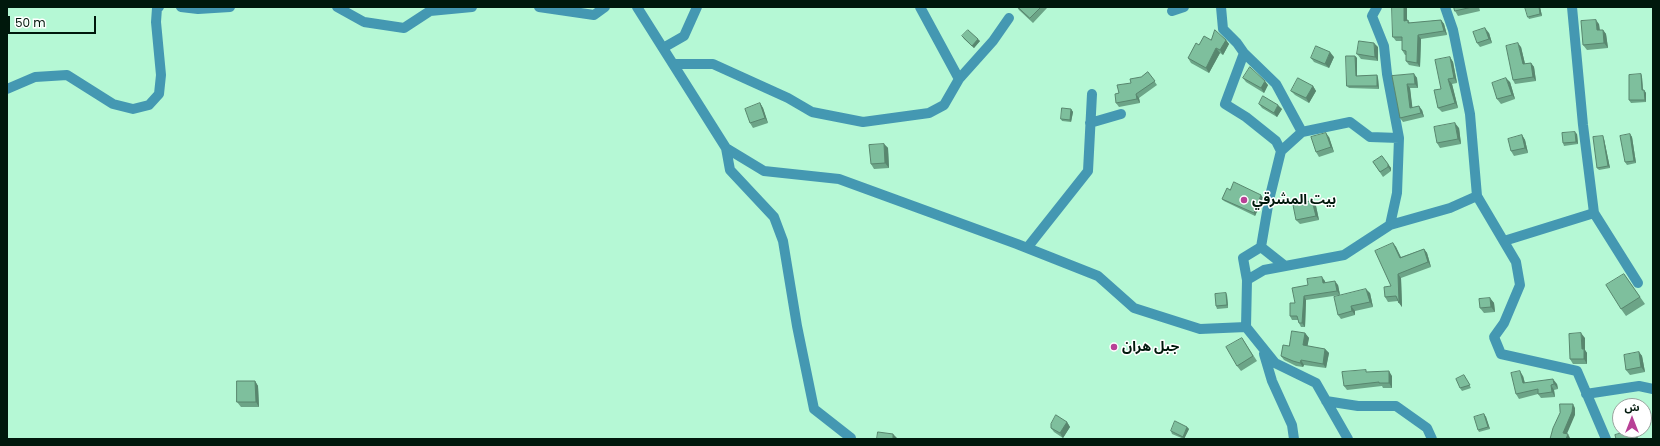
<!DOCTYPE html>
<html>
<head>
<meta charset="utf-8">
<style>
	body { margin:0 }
	#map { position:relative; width:1660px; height:446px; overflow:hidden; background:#b5f8d5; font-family:Poppins,"Noto Sans Arabic",sans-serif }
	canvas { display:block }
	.frame { position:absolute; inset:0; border:8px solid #00180c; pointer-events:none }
	.north { position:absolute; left:1612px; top:398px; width:40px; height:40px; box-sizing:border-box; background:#fff; border:1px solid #99a39e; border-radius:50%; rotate:0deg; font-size:11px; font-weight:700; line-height:16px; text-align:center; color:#00180c }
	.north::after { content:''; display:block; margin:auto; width:14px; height:18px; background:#b84196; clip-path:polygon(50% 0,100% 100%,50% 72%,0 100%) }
	.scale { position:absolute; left:8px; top:16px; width:88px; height:18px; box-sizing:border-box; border:2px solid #00180c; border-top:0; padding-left:5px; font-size:12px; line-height:14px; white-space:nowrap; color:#00180c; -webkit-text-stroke:3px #fff; paint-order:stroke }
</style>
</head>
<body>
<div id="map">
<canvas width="1660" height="446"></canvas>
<div class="frame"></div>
<div class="north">ش</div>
<div class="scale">50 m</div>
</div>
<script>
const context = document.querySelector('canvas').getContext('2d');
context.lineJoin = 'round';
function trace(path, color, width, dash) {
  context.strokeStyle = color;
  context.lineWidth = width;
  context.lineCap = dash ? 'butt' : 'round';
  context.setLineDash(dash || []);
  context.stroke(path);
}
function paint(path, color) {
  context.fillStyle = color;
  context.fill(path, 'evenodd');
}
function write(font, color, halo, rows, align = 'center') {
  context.font = font + ' Poppins,"Noto Sans Arabic",sans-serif';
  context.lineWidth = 3;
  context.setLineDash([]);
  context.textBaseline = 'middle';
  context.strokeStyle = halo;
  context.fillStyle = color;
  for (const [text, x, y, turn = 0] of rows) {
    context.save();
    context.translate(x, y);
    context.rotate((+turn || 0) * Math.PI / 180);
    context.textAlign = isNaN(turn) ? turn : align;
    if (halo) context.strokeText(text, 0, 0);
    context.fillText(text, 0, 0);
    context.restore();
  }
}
trace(new Path2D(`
	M181 7 198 9 230 7
	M337 7 364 22 404 28 430 11 472 7
	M539 7 594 15 605 7
	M637 7 726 148 764 171 839 179 1017 244 1098 276 1134 308 1200 329 1246 327 1247 280 1264 270 1344 255 1390 225 1450 208 1477 196
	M920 7 959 79
	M1221 7 1223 29 1237 43 1244 53 1276 84 1302 132
	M1377 7 1372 16 1384 46 1387 74 1399 138 1397 193 1390 225
	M1445 7 1453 30 1470 114 1477 196 1516 262 1520 285 1504 323 1494 337 1501 354 1577 371 1606 439
	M1572 7 1583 125 1594 213 1638 283
	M1172 11 1184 7
	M663 48 684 36 697 7
	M1244 53 1225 104 1246 117 1276 141 1281 151 1269 200 1261 247 1243 258 1247 280
	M673 64H713L788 98 812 112 863 122 929 113 944 105 959 79 993 41 1009 18
	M7 89 35 77 67 75 113 104 133 109 149 105 159 94 161 75 156 22 157 8 159 7
	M1090 123 1121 114
	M726 148 730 170 774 217 783 241 797 326 814 409 851 438
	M1281 151 1302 132 1350 122 1370 137 1399 138
	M1504 241 1594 213
	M1261 247 1285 266
	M1027 248 1088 171 1092 94
	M1246 327 1275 363 1316 383 1348 439
	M1264 354 1272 381 1292 425 1294 439
	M1586 394 1639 386 1653 389
	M1326 401 1358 406H1396L1427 428 1432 439`), '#4498b2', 10);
paint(new Path2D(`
	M1017 7H1047V8L1033 23 1019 10Z
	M1407 7V21L1408 20 1410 23 1441 20 1444 24 1447 35 1421 39 1420 67 1409 65 1406 61V55H1405L1402 50V41H1396L1393 37Z
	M1454 7H1479L1480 11 1458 16 1455 11Z
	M1540 7 1542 16 1529 19 1528 17Z
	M1599 24 1600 30H1603L1606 34 1608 48 1587 50 1583 45Z
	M1489 33 1492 43 1480 47 1477 43Z
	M962 36 980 41 974 48 964 39Z
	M1211 40H1226L1229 44 1223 55 1220 53 1209 73 1191 63 1188 58 1199 45Z
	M1378 47V61L1361 59 1357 54Z
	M1521 47 1525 64 1531 63 1534 67 1536 81 1515 84 1513 80Z
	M1355 56 1357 58V76L1377 75 1378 78 1379 89 1349 88 1347 86Z
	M1334 57 1329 68 1314 62 1311 58Z
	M1450 57 1453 62 1457 83 1452 84 1458 108 1442 112 1438 108 1441 89Z
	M1148 72 1157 85 1139 98 1140 103 1119 107 1116 103 1119 93 1131 83 1141 77Z
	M1414 74 1417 78 1418 88H1410L1412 108 1422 110 1424 117 1403 122 1400 118 1392 76Z
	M1641 74 1642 77 1643 90H1644L1646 93V102L1631 103 1629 100Z
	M1243 78 1268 85 1264 93 1246 82Z
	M1510 82 1515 99 1501 104 1497 99Z
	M1313 86 1316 91 1309 103 1295 95 1291 91Z
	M760 103 763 108 768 123 753 128 750 123Z
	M1259 104 1282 109 1277 117 1262 108Z
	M1071 109 1073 112 1071 122 1062 121 1061 119Z
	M1459 128 1461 144 1440 148 1437 143Z
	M1577 134 1578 144 1564 146 1563 143Z
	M1630 134 1632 137 1636 163 1627 165 1625 162Z
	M1522 135 1525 140 1528 153 1514 156 1511 151Z
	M1329 137 1334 152 1319 157 1316 152Z
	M1604 139 1610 168 1599 170 1597 168Z
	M884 144 888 148 889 168 874 169 871 164Z
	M1382 156 1391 168V171L1383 177 1373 162Z
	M1263 198 1255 216 1224 201 1222 199Z
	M1316 206 1319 220 1300 224 1296 220Z
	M1393 243 1396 247 1401 257 1424 249 1427 253 1431 267 1401 278 1402 307 1398 301 1388 302 1385 297 1391 286Z
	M1624 274 1645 304 1626 316 1621 309Z
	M1325 281V283L1338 285 1340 295 1306 300 1305 327H1301L1299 323 1298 320H1292L1290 316 1295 303 1308 285Z
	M1370 293 1373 307 1355 311V315L1341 319 1338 315Z
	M1227 295 1228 308 1217 309 1216 306Z
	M1490 298 1494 303 1495 312 1484 313 1480 308Z
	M1305 333 1309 338 1307 346 1325 349 1329 353 1326 368 1304 365 1303 367 1296 366 1284 360 1281 356 1289 346Z
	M1242 338 1257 361 1241 371 1237 366Z
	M1585 338V350L1587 353V364H1573L1570 359Z
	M1639 352 1642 356 1645 372 1630 375 1626 370Z
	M1367 372 1392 376V388H1383L1382 386 1347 390 1344 386Z
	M1464 375 1471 388 1462 391 1460 388Z
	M1523 376 1525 383 1557 384 1558 389 1554 390 1555 397 1541 398 1538 394 1519 399 1516 394Z
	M255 381 258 386 259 407H241L237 402Z
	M1484 414 1486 417 1490 429 1479 432 1478 430Z
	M1067 422 1070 427 1063 438 1054 432 1051 428Z
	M1187 427 1189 429 1184 439 1172 434 1171 431Z`), '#6ca487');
paint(new Path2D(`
	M1404 7H1407V25L1404 21Z
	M1539 7H1540L1542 16 1540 14Z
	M1441 20 1444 24 1447 35 1444 31Z
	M1596 20 1599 24 1600 35 1597 30Z
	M1485 28 1489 33 1492 43 1489 39Z
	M1603 30 1606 34 1608 48 1604 43Z
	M1418 35 1421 39 1420 67 1417 63Z
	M978 39 980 41 974 48 972 46Z
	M1226 40 1229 44 1223 55 1220 50Z
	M1374 43 1378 47V61L1375 57Z
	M1518 43 1521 47 1526 68 1523 64Z
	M1216 48 1220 53 1209 73 1206 68Z
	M1330 52 1334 57 1329 68 1325 64Z
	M1355 56 1357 58V78L1356 76Z
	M1450 57 1453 62 1457 83 1454 78Z
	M1531 63 1534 67 1536 81 1533 77Z
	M1414 74 1417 78 1418 88 1415 84Z
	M1641 74 1642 77 1643 93 1642 90Z
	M1377 75 1378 78 1379 89 1377 86Z
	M1506 78 1510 82 1515 99 1512 95Z
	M1448 79 1452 84 1458 108 1455 103Z
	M1265 81 1268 85 1264 93 1261 88Z
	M1407 84 1410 88 1413 112 1410 108Z
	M1313 86 1316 91 1309 103 1306 98Z
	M1644 90 1646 93V102L1645 100Z
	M1136 94 1139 98 1140 103 1137 99Z
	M760 103 763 108 768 123 765 118Z
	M1278 105 1282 109 1277 117 1274 113Z
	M1419 106 1422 110 1424 117 1421 113Z
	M1071 109 1073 112 1071 122 1070 120Z
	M1455 123 1459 128 1461 144 1458 139Z
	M1575 132 1577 134 1578 144 1576 142Z
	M1326 133 1329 137 1334 152 1331 147Z
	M1630 134 1632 137 1636 163 1634 161Z
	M1522 135 1525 140 1528 153 1525 148Z
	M1603 136 1604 139 1610 168 1608 166Z
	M884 144 888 148 889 168 885 163Z
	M1388 164 1391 168V171L1388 167Z
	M1261 195 1263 198 1255 216 1254 213Z
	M1312 201 1316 206 1319 220 1316 216Z
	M1393 243 1396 247 1403 262 1400 258Z
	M1424 249 1427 253 1431 267 1428 262Z
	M1398 274 1401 278 1402 307 1399 303Z
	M1322 277 1325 281 1326 287 1323 283Z
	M1335 281 1338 285 1340 295 1337 291Z
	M1366 289 1370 293 1373 307 1370 302Z
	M1226 293 1227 295 1228 308 1227 305Z
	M1304 296 1306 300 1305 327 1302 323Z
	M1490 298 1494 303 1495 312 1491 307Z
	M1351 306 1355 311V315L1352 311Z
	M1305 333 1309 338 1307 349 1303 345Z
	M1581 333 1585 338V350L1587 353V364L1584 359 1582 349Z
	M1325 349 1329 353 1326 368 1323 364Z
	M1639 352 1642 356 1645 372 1641 367Z
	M1301 360 1304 365 1303 367 1300 363Z
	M1389 371 1392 376V388L1389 383Z
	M1520 371 1523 376 1526 388 1523 383Z
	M1553 379 1557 384 1558 389 1554 384Z
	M255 381 258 386 259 407 256 402Z
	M1551 385 1554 390 1555 397 1552 392Z
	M1573 404 1575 408V415L1566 436 1563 433Z
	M1484 414 1486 417 1490 429 1488 427Z
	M1067 422 1070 427 1063 438 1060 433Z
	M1187 427 1189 429 1184 439 1183 437Z
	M1634 430 1637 434 1638 439H1636Z
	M893 434 897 438V439H893Z
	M1568 434 1570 438V439H1566Z`), '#58866e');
const building = new Path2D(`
	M1018 7H1041L1030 18Z
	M1392 7H1404V21L1408 20V23L1441 20 1444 31 1418 35 1417 63 1406 61V51L1402 50V37H1393Z
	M1454 7H1472L1455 11Z
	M1525 7H1539L1540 14 1528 17Z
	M1596 20 1597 30H1603L1604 43 1583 45 1581 21Z
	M1485 28 1489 39 1477 43 1473 32Z
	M968 30 978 39 972 46 962 36Z
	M1215 30 1226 40 1220 50 1216 48 1206 68 1188 58 1196 43 1199 45 1204 36 1211 40Z
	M1359 41 1374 43 1375 57 1357 54Z
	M1518 43 1523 64 1531 63 1533 77 1513 80 1506 46Z
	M1316 46 1330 52 1325 64 1311 58Z
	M1346 56H1355L1356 76 1377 75V86H1347Z
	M1450 57 1454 78 1448 79 1455 103 1438 108 1434 90 1441 89 1435 60Z
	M1250 67 1265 81 1261 88 1243 78Z
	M1148 72 1155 81 1136 94 1137 99 1116 103 1115 94 1119 93 1117 85 1131 83 1130 79 1141 77Z
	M1414 74 1415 84H1407L1410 108 1419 106 1421 113 1400 118 1392 76Z
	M1641 74 1642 90H1644L1645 100H1629V75Z
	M1298 78 1313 86 1306 98 1291 91Z
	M1506 78 1512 95 1497 99 1492 83Z
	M1263 96 1278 105 1274 113 1259 104Z
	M760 103 765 118 750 123 745 109Z
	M1062 108 1071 109 1070 120 1061 119Z
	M1455 123 1458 139 1437 143 1434 127Z
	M1575 132 1576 142 1563 143 1562 133Z
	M1326 133 1331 147 1316 152 1311 137Z
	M1630 134 1634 161 1625 162 1620 136Z
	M1522 135 1525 148 1511 151 1508 139Z
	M1603 136 1608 166 1597 168 1593 137Z
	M884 144 885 163 871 164 869 145Z
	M1382 156 1388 164V167L1380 172 1373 162Z
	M1234 182 1261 195 1254 213 1222 199 1227 188 1230 190Z
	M1312 201 1316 216 1296 220 1293 205Z
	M1393 243 1400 258 1424 249 1428 262 1398 274 1399 303 1396 296 1385 297 1384 287 1391 286 1375 251Z
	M1624 274 1640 297 1621 309 1606 285Z
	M1322 277 1323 283 1335 281 1337 291 1304 296 1302 323H1299L1297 316H1290V303H1295L1292 288 1308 285 1307 279Z
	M1366 289 1370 302 1351 306 1352 311 1338 315 1334 297Z
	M1226 293 1227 305 1216 306 1215 294Z
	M1490 298 1491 307 1480 308 1479 299Z
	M1292 331 1305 333 1303 345 1325 349 1323 364 1301 360 1300 363 1293 361 1281 356 1283 345 1289 346Z
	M1581 333 1582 349H1584V359H1570L1569 334Z
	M1242 338 1253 356 1237 366 1226 347Z
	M1639 352 1641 367 1626 370 1624 355Z
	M1366 370V372L1389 371V383H1379V382L1344 386 1342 372Z
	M1520 371 1523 383 1553 379 1554 384 1551 385 1552 392 1538 394V389L1516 394 1511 373Z
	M1464 375 1470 385 1460 388 1456 379Z
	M237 381H255L256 402H237Z
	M1560 404H1573L1572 412 1563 433 1568 434 1566 439H1550L1553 428 1560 413Z
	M1484 414 1488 427 1478 430 1474 417Z
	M1056 415 1067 422 1060 433 1051 428V424Z
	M1175 421 1187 427 1183 437 1171 431Z
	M1634 430 1636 439H1616L1615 435Z
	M878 432 893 434V439H877Z`);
paint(building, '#7ebf9d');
trace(building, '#58866e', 1);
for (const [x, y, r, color] of [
	[1244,200,4,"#b84196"],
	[1114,347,4,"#b84196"]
]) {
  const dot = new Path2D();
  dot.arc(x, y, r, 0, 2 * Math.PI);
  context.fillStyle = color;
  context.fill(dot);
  trace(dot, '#fff', 1.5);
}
write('bold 14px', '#00180c', '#fff', [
	["بيت المشرقي",1252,200],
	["جبل هران",1122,347]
], 'left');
</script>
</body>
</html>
